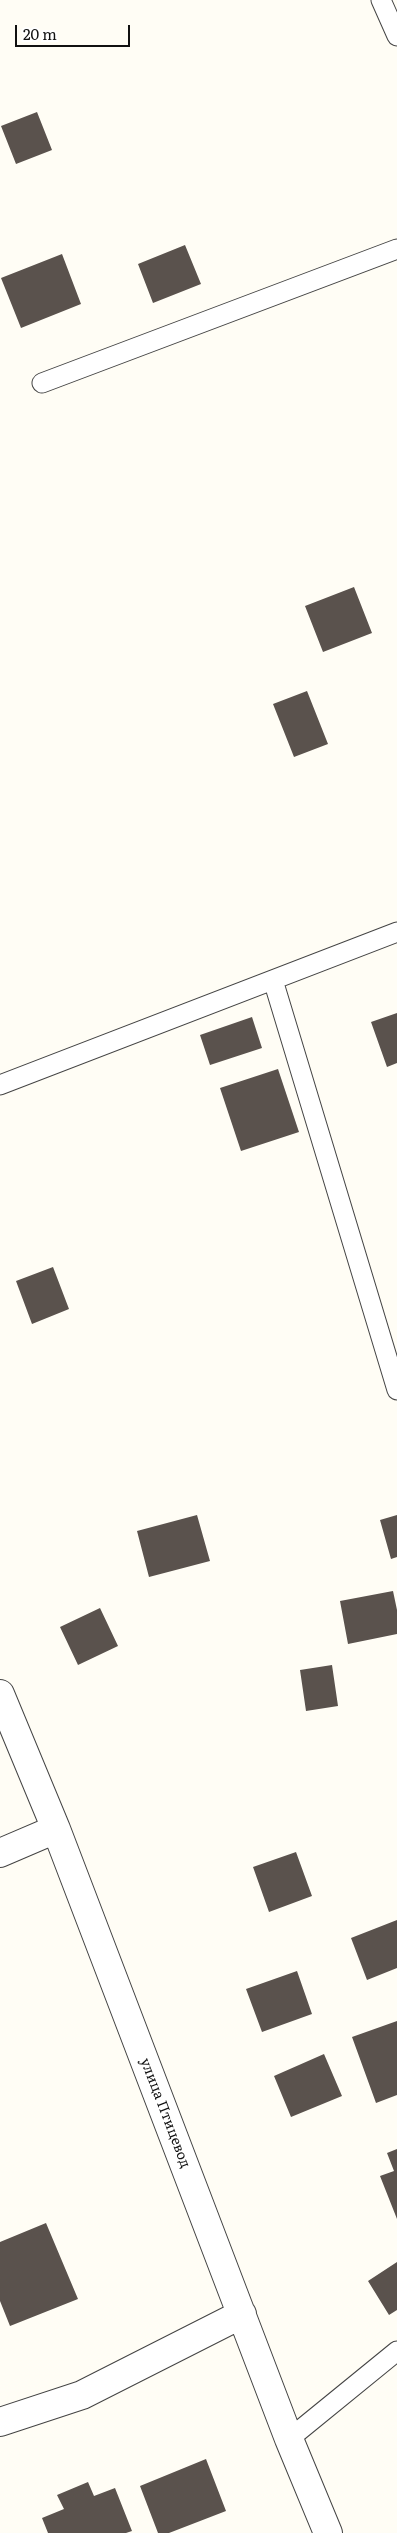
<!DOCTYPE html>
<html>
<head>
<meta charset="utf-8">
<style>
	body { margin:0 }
	#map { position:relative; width:397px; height:2533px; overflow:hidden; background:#fffdf5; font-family:Literata,serif }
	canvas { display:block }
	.scale { position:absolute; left:15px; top:25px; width:115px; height:22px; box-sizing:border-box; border:2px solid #111; border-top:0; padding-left:6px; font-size:15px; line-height:18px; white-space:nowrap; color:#111; -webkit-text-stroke:4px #fff; paint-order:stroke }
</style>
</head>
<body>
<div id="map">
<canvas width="397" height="2533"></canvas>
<div class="scale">20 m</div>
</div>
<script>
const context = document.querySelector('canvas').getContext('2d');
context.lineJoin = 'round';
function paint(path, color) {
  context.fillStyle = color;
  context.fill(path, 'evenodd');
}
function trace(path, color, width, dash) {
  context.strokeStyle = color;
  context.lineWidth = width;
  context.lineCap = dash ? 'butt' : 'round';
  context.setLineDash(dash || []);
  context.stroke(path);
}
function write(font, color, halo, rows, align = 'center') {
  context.font = font + ' Literata,serif';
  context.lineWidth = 5;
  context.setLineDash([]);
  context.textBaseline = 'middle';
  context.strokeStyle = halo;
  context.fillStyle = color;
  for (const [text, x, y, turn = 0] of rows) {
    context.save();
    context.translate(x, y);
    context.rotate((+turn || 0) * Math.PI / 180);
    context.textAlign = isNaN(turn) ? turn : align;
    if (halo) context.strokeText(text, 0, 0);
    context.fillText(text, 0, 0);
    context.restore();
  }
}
paint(new Path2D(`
	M37 112 52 150 16 164 1 126Z
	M185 245 201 284 153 303 138 264Z
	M62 254 81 304 21 328 1 278Z
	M354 587 372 633 323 652 305 606Z
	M307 691 328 744 294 757 273 704Z
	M397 1013V1063L387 1067 371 1022Z
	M252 1017 262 1048 210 1065 200 1035Z
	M278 1069 299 1132 241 1151 220 1088Z
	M53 1267 69 1309 32 1324 16 1281Z
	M197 1515 210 1561 149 1577 137 1531Z
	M397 1515V1557L391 1559 380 1520Z
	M393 1591 397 1610V1634L348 1644 340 1601Z
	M100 1608 118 1646 78 1665 60 1627Z
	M332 1665 338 1706 306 1711 300 1670Z
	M296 1852 312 1896 269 1912 253 1867Z
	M397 1920V1968L367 1980 351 1938Z
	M297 1971 312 2014 262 2032 246 1989Z
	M397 2021V2095L376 2103 352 2037Z
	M324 2054 342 2096 291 2117 274 2076Z
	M397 2149V2219L380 2176 394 2171 387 2153Z
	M46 2223 78 2299 10 2326 0 2301V2242Z
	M397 2262V2310L389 2315 368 2281Z
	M206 2459 226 2511 169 2533H158L140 2486Z
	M88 2482 94 2496 115 2488 132 2531 126 2533H48L42 2518 64 2509 57 2495Z`), '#5a524d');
const service = new Path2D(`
	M381 0 397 36
	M42 383 397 249
	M273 980 397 1390
	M0 1085 397 932
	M289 2439 397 2351`);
const minor = new Path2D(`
	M0 1694 56 1829 289 2439 328 2533
	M0 1853 56 1829
	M0 2422 82 2395 242 2314`);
trace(service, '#444', 21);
trace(minor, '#444', 30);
trace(service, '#fff', 19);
trace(minor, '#fff', 28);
write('14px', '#111', '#fff', [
	["улица Птицевод",165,2113,69]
]);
</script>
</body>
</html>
